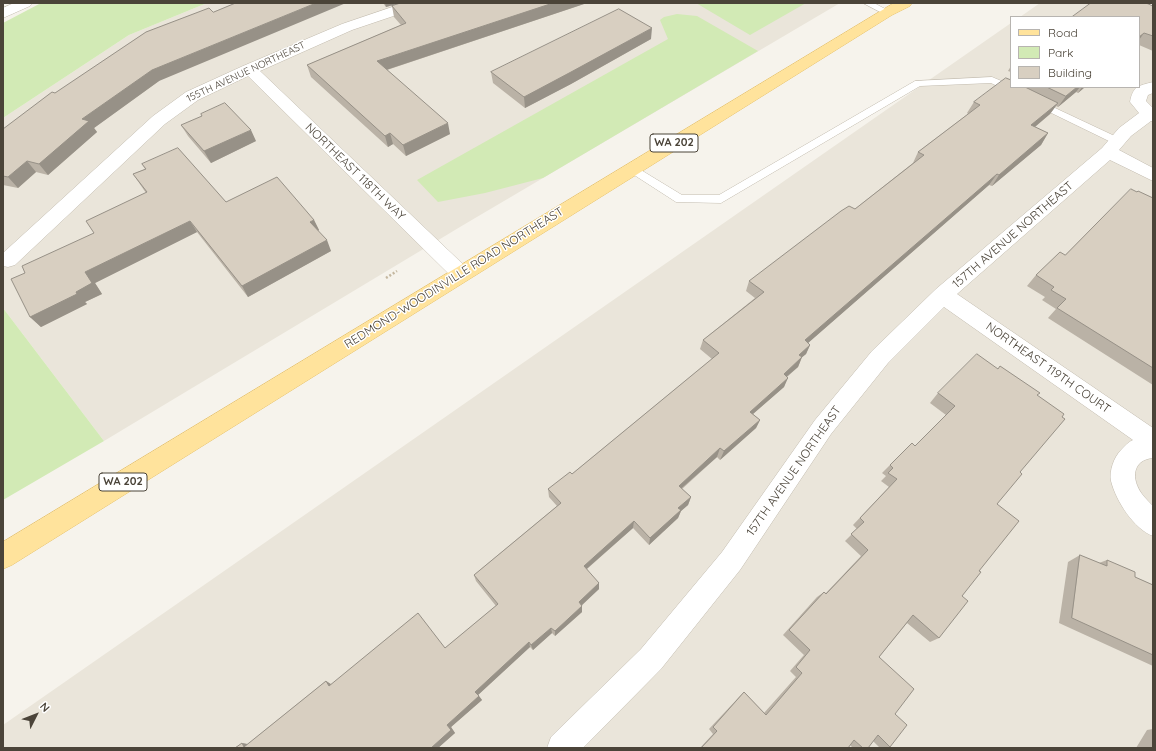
<!DOCTYPE html>
<html>
<head>
<meta charset="utf-8">
<style>
	body { margin:0 }
	#map { position:relative; width:1156px; height:751px; overflow:hidden; background:#f6f3ec; font-family:Quicksand,sans-serif }
	canvas { display:block }
	.frame { position:absolute; inset:0; border:4px solid #4b4439; pointer-events:none }
	.legend { position:absolute; left:1010px; top:16px; width:130px; height:72px; box-sizing:border-box; background:#fff; border:1px solid #b7b4b0; margin:0; padding:5px 7px; list-style:none; font-size:12px; color:#4b4439 }
	.legend li { display:flex; align-items:center; gap:8px; height:20px }
	.legend b { width:20px; border:1px solid #b7b4b0 }
	.north { position:absolute; left:16px; top:695px; width:40px; height:40px; -webkit-text-stroke:3px #fff; paint-order:stroke; rotate:48deg; font-size:11px; font-weight:700; line-height:16px; text-align:center; color:#4b4439 }
	.north::after { content:''; display:block; margin:auto; width:14px; height:18px; background:#4b4439; clip-path:polygon(50% 0,100% 100%,50% 72%,0 100%) }
</style>
</head>
<body>
<div id="map">
<canvas width="1156" height="751"></canvas>
<div class="frame"></div>
<ul class="legend">
<li><b style="height:5px;background:#ffe39c"></b>Road</li>
<li><b style="height:11px;background:#d2eab5"></b>Park</li>
<li><b style="height:11px;background:#d8cfc1"></b>Building</li>
</ul>
<div class="north">N</div>
</div>
<script>
const context = document.querySelector('canvas').getContext('2d');
context.lineJoin = 'round';
function paint(path, color) {
  context.fillStyle = color;
  context.fill(path, 'evenodd');
}
function trace(path, color, width, dash) {
  context.strokeStyle = color;
  context.lineWidth = width;
  context.lineCap = dash ? 'butt' : 'round';
  context.setLineDash(dash || []);
  context.stroke(path);
}
function write(font, color, halo, rows, align = 'center') {
  context.font = font + ' Quicksand,sans-serif';
  context.lineWidth = 3;
  context.setLineDash([]);
  context.textBaseline = 'middle';
  context.strokeStyle = halo;
  context.fillStyle = color;
  for (const [text, x, y, turn = 0] of rows) {
    context.save();
    context.translate(x, y);
    context.rotate((+turn || 0) * Math.PI / 180);
    context.textAlign = isNaN(turn) ? turn : align;
    if (halo) context.strokeText(text, 0, 0);
    context.fillText(text, 0, 0);
    context.restore();
  }
}
paint(new Path2D(`
	M207 3H840L465 224 104 441 3 308V118L129 35Z
	M1040 3H1121L1153 16V748H3V725L1011 23V87H1139V17H1020Z`), '#eae5da');
paint(new Path2D(`
	M41 3H207L129 35 3 118V23Z
	M696 3H806L750 35Z
	M677 14 697 16 758 51 543 178 485 193 438 202 417 180 668 39 660 20 664 17Z
	M3 308 104 441 3 500Z`), '#d2eab5');
const lane = new Path2D(`
	M863 3H874L891 12 890 14H884Z
	M992 77 1011 85V87L1018 89 1020 91 1015 94 1012 93 991 83 920 86 721 203 676 202 628 171 627 169 628 167H636L682 195H719L915 81Z
	M1038 100 1121 139 1122 141 1121 143H1113L1035 105 1033 103Z`);
const street = new Path2D(`
	M14 3H32L30 6 3 18V8Z
	M404 3H425L423 6 352 30 260 71 468 269 471 274 468 279 461 282 454 279 248 76 198 100 165 124 15 265 8 267 3 266V253L153 116 186 92 243 66 342 24Z
	M1153 82V93L1148 95 1146 101 1153 108V121H1151L1131 136 1119 150 1153 168V181L1110 160 957 294 1153 428V458C1132 460 1131 479 1142 494 1145 498 1149 502 1153 506V536C1134 529 1116 501 1111 481 1109 471 1114 457 1121 450 1125 446 1128 442 1133 440L944 307 888 363 831 434 740 570 661 669 583 748H547L551 737 641 649 722 552 815 420 872 351 936 289 1102 148 1119 128 1139 113 1130 102C1133 86 1138 86 1153 82Z`);
const primary = new Path2D(`
	M894 3H912L910 6 892 15 12 565 3 569V542Z`);
trace(lane, '#c2bbae', 1);
trace(street, '#c2bbae', 1);
trace(primary, '#e6c16a', 1);
trace(new Path2D(`
	M386 278 397 271`), '#c4b79f', 2.5, [2, 2]);
paint(lane, '#fff');
paint(street, '#fff');
paint(primary, '#ffe39c');
paint(new Path2D(`
	M383 3H400L386 7Z
	M401 3H587L387 70 450 134 406 156 393 144 388 147 311 77 307 65 401 25 394 17 392 6Z
	M1153 6V51L1139 45V17Z
	M213 12 159 81 94 128 97 132 48 175 36 172 18 188 3 185V129L55 93Z
	M651 39 571 84 525 108 493 83 491 72Z
	M1011 66V72L1008 71Z
	M1011 78V87H1085L1078 93 1076 92 1058 107 1056 106 1050 114 1035 127 1048 133 1041 145 992 186 989 185 808 343 810 345 806 354 802 357 798 367 787 377 784 387 753 414 760 420 756 428 720 460 717 457 682 489 691 497 688 505 681 511 678 518 649 545 633 528 587 569 599 589 581 605 582 612 555 636 552 633 533 650 530 647 478 695 482 700 451 727 455 733 438 748H235L242 743 248 744 326 681 331 684 445 648 496 606 476 581 474 575 557 506 549 497 548 489 572 474 712 359 700 349 703 340 755 298 746 291 749 281 855 209 913 163 918 152 968 114 967 113 974 102 1010 80Z
	M181 125 256 141 211 163 188 136Z
	M142 164 226 202 314 220 319 230 318 231 331 251 248 297 197 232 95 283 102 294 85 302 87 304 41 327 30 317 25 273 94 233 146 193 133 174 145 169Z
	M1137 192 1153 198V385L1048 318 1056 309 1042 300 1045 297 1027 286 1036 275 1065 255Z
	M938 393 1037 395 1020 472 997 504 979 571 962 596 939 638 930 642 907 623 879 657 895 714 890 747 880 748 873 741 868 748H853L850 745 848 748H700L713 734 709 729 740 696 744 692 764 713 796 677 790 671 804 655 783 635 817 597 824 592 826 593 861 556 845 541 857 529 853 525 889 487 881 481 886 476 882 473 890 465 915 446 946 415 930 403Z
	M1080 555 1099 563 1107 560 1135 577 1153 585V666L1059 623 1068 562Z
	M1153 729V748H1136L1147 730Z`), '#bab2a6');
paint(new Path2D(`
	M316 3H346L159 81 94 128 97 132 48 175 39 164 82 119 152 70Z
	M385 3H400L386 7Z
	M553 3H587L380 72 377 61Z
	M652 28 651 39 571 84 525 108 524 97Z
	M1144 33 1139 40V37Z
	M1077 87H1080L1076 92 1058 107 1066 96Z
	M1082 87H1085L1078 93Z
	M1058 103 1050 114 1024 136 1031 125Z
	M448 123 450 134 406 156 403 145Z
	M251 130 256 141 211 163 204 151Z
	M390 133 393 144 388 147 385 136Z
	M1048 133 1041 145 992 186 999 175Z
	M27 161 36 172 18 188 8 177Z
	M997 174 989 185 800 350 805 340Z
	M314 220 319 230 315 233 310 222Z
	M190 221 197 232 95 283 102 294 85 302 87 304 41 327 30 317 76 292 85 272Z
	M327 240 331 251 248 297 242 286Z
	M810 345 806 354 794 364 799 355Z
	M802 357 798 367 779 383 784 374Z
	M788 378 784 387 746 420 750 412Z
	M760 420 756 428 720 460 724 451Z
	M720 448 717 457 676 493 679 486Z
	M691 497 688 505 681 511 678 518 649 545 650 538 678 508Z
	M634 521 633 528 583 572 584 566Z
	M599 583V589L579 608V602Z
	M582 606V612L555 636V631Z
	M551 628 552 633 533 650 531 645Z
	M529 642 530 647 478 695 475 692Z
	M326 681 332 685 329 686Z
	M479 696 482 700 451 727 455 733 438 748H431L447 725Z
	M242 743 251 745 244 747Z`), '#979187');
const building = new Path2D(`
	M236 3H316L152 70 82 119 89 121 39 164 27 161 8 177 3 176V129L52 92 55 93 146 32 209 8 213 12Z
	M401 3H553L377 61 448 123 403 145 390 133 385 136 307 65 406 23 392 6Z
	M1091 3H1146L1153 6V36L1144 33 1139 37V17H1072Z
	M619 9 652 28 571 72 524 97 491 72Z
	M1006 78 1011 80V87H1025L1058 103 1031 125 1048 133 999 175 997 174 805 340 810 345 799 355 802 357 784 374 788 378 750 412 760 420 724 451 720 448 679 486 691 497 678 508 681 510 650 538 634 521 584 566 599 583 579 602 582 606 555 631 551 628 531 645 529 642 475 692 479 696 447 725 451 730 431 748H235L242 743 244 747 326 681 329 686 418 613 445 648 498 604 474 575 561 503 548 489 570 472 572 474 719 353 703 340 764 292 749 281 841 211 849 206 855 209 924 155 918 152 980 105 974 102Z
	M1047 87H1077L1066 96Z
	M225 103 251 130 204 151 181 125 202 116 201 114Z
	M178 148 226 202 277 177 314 220 310 222 327 240 242 286 190 221 85 272 92 283 76 292 77 294 30 317 11 279 25 273 22 266 94 233 86 221 147 192 133 174 146 169 142 164Z
	M1131 189 1137 192 1138 191 1153 198V368L1057 308 1066 299 1051 290 1054 287 1036 275 1060 252 1065 255Z
	M977 354 998 369 1000 366 1040 393 1037 395 1064 414 1062 417 1065 419 1020 472 1022 474 997 504 1019 521 979 571 981 572 962 596 968 601 939 638 913 615 879 657 914 689 895 714 907 725 890 747 878 735 868 748H863L854 740 848 748H701L717 731 713 727 744 692 766 715 802 673 796 667 810 650 789 630 824 592 826 594 868 550 851 534 864 522 860 518 897 479 888 473 893 468 890 465 912 443 915 446 955 406 938 393Z
	M1080 555 1107 566V560L1135 572V577L1153 585V655L1072 618Z`);
paint(building, '#d8cfc1');
trace(building, '#979187', 1);
write('10px', '#4b4439', '#fff', [
	["155TH AVENUE NORTHEAST",246,72,-25]
]);
for (const [x, y, w] of [
	[674,143,48],
	[123,482,48]
]) {
  const box = new Path2D();
  box.roundRect(x - w / 2, y - 9, w, 18, 3);
  context.fillStyle = '#fff';
  context.fill(box);
  trace(box, '#4b4439', 1);
}
write('bold 11px', '#4b4439', null, [
	["WA 202",674,143],
	["WA 202",123,482]
]);
write('12px', '#4b4439', '#fff', [
	["NORTHEAST 118TH WAY",355,172,44],
	["157TH AVENUE NORTHEAST",1013,235,-41],
	["REDMOND-WOODINVILLE ROAD NORTHEAST",454,278,-32],
	["NORTHEAST 119TH COURT",1048,368,35],
	["157TH AVENUE NORTHEAST",794,471,-55]
]);
</script>
</body>
</html>
